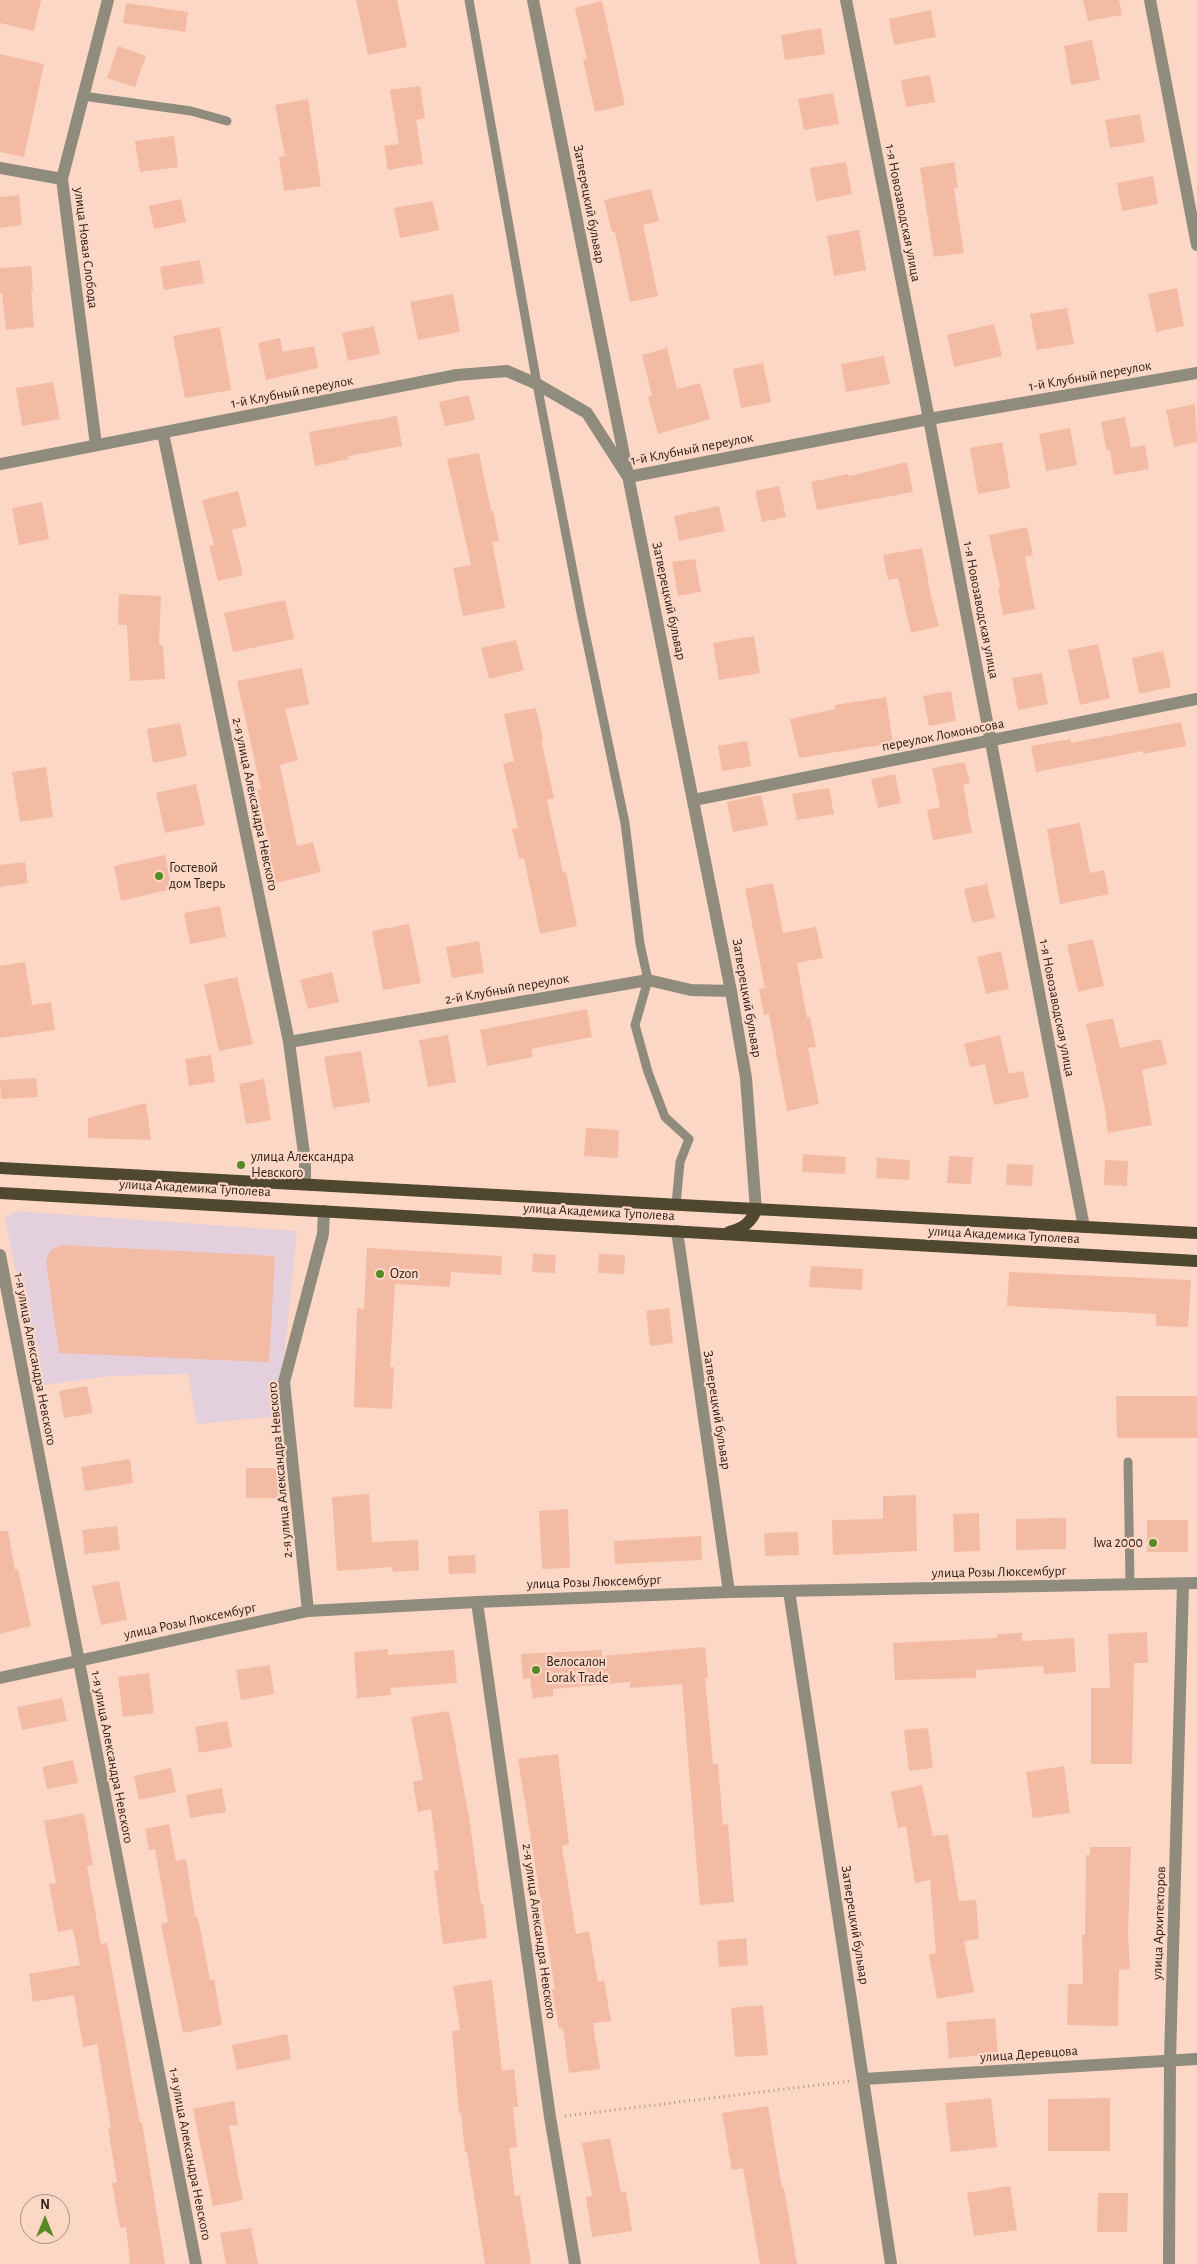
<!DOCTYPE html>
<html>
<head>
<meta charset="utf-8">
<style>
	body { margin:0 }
	#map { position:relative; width:1197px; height:2264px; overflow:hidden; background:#fdd7c6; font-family:"Alegreya Sans",sans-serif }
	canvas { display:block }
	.north { position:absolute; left:20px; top:2194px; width:50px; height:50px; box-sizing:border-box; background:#fdd7c6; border:1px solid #aa8e81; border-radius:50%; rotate:0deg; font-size:14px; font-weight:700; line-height:20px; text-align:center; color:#2d2019 }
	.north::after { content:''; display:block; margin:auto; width:18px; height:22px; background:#568a23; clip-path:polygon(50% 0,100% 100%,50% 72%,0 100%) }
</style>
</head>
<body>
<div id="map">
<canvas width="1197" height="2264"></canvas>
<div class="north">N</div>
</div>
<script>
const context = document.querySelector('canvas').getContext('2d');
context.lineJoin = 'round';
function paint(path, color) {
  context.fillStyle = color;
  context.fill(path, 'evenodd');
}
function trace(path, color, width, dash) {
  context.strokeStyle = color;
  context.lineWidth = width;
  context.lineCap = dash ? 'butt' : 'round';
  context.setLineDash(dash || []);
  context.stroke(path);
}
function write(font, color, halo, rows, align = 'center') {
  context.font = font + ' "Alegreya Sans",sans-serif';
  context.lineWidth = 4.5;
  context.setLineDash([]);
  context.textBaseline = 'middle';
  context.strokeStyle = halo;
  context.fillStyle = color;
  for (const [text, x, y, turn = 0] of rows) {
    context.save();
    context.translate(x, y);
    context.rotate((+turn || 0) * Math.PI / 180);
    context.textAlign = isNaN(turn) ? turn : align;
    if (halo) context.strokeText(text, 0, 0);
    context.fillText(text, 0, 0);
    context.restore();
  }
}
paint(new Path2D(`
	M16 1211 297 1231 278 1416 197 1424 188 1374 109 1376 39 1386 5 1218Z`), '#e4cfdd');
paint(new Path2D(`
	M0 0H41L34 31 0 23Z
	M356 0H397L407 47 368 55Z
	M1083 0H1119L1122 15 1088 21Z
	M602 1 625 105 595 112 583 60 587 59 575 8Z
	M126 3 188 12 185 32 123 23Z
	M931 10 936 37 894 45 889 19Z
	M821 28 825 54 785 60 781 35Z
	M1092 40 1100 80 1071 85 1064 46Z
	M118 46 146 56 135 87 107 78Z
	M0 54 44 64 24 157 0 152Z
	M930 75 935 102 906 107 901 80Z
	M420 86 425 118 416 120 423 164 388 170 384 146 399 144 390 90Z
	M833 93 839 124 804 130 798 99Z
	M308 99 321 186 284 191 279 157 285 156 275 105Z
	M1140 114 1145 142 1110 148 1105 120Z
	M174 136 178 167 140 172 135 141Z
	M846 162 852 194 816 201 810 168Z
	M954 162 958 188H954L964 253 934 257 920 168Z
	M1153 176 1158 204 1122 211 1117 183Z
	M651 189 659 221 643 225 658 296 630 302 615 232H612L604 200Z
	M19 195 22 225 0 228V197Z
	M181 199 186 222 154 229 149 206Z
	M433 201 439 230 400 238 394 208Z
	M859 230 866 270 834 276 827 236Z
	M200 260 204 283 164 290 160 267Z
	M31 266 33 290 31 291 34 327 6 330 2 293 0 294V268Z
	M1177 288 1184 326 1156 332 1148 294Z
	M453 294 460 332 418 340 410 302Z
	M1067 308 1074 344 1037 350 1030 314Z
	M994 324 1002 356 954 367 947 335Z
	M374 326 380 354 348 361 342 333Z
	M220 327 231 390 185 398 173 336Z
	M280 338 283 352 314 346 318 368 266 380 258 343Z
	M667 348 677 389 700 383 710 419 658 434 648 397 652 396 642 355Z
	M884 356 890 384 846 392 841 364Z
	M763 363 771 402 741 408 733 369Z
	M53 382 60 419 22 426 16 388Z
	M469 395 475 420 445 426 439 402Z
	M1195 404 1197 442 1174 447 1166 410Z
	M397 416 402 446 348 456 349 459 315 466 309 432Z
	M1125 417 1131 448 1145 445 1149 469 1114 475 1110 450 1107 451 1101 422Z
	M1070 428 1077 465 1046 471 1039 434Z
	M1002 442 1010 488 978 494 970 448Z
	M479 453 491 511H493L499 541 492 542 505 608 463 616 453 568 471 565 447 459Z
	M907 462 913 492 817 510 811 482 848 474 849 476Z
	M779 486 786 517 762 522 755 491Z
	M238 491 247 526 232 530 243 575 218 581 209 546 214 545 202 500Z
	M42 502 49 539 19 545 12 508Z
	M719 506 725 531 679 541 674 516Z
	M1027 527 1033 555 1025 557 1035 609 1003 615 998 588 1000 587 989 535Z
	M922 548 931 596 939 626 911 633 898 578 888 580 883 555Z
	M695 559 701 592 678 596 672 562Z
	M119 594 161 596 159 645H163L165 679 130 681 127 625H118Z
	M285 600 294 639 233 652 224 613Z
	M754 636 760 673 719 680 713 643Z
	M516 640 524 670 489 679 481 648Z
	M1098 644 1110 698 1080 705 1068 650Z
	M1163 651 1171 687 1139 694 1132 658Z
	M302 668 309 704 285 709 298 760 280 765 297 846 313 842 321 872 276 883 268 853H271L257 789H261L237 681Z
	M1042 673 1048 704 1018 710 1012 678Z
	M951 691 956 721 929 726 923 696Z
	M886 697 893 743 799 758 790 719 835 709V705Z
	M536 708 543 740H541L554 798 547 800 563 873 566 872 577 926 540 934 524 858 519 859 512 829 518 828 503 764 514 761 504 714Z
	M1181 722 1186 746 1143 754V751L1036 772 1031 746 1071 739V743Z
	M180 723 187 756 153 763 147 729Z
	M747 741 751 766 722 771 718 746Z
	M965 762 970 783 963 785 972 833 933 840 927 810 940 807 932 768Z
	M46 767 53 817 20 822 12 772Z
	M895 774 901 803 878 808 871 779Z
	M196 784 205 825 165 833 156 793Z
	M829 788 834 814 797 820 792 794Z
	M761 795 768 825 733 832 727 802Z
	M1080 823 1090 873 1104 870 1109 894 1060 904 1047 829Z
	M165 855 172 889 121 901 114 866Z
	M25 862 28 883 0 887V865Z
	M773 883 783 933 816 927 823 958 797 963 807 1018 810 1017 816 1047 808 1048 819 1104 787 1111 769 1014 764 1015 759 989 765 988 745 889Z
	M987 884 995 918 972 923 964 889Z
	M220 906 226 937 190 944 184 913Z
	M409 924 421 983 383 990 372 931Z
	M1093 939 1104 986 1078 992 1067 945Z
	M479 941 484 973 452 978 446 947Z
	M1001 951 1009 989 986 994 977 957Z
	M25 962 32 1005 51 1002 55 1030 0 1038V966Z
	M332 972 339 1002 308 1009 300 980Z
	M237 977 253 1044 219 1051 204 984Z
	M587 1009 592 1037 531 1049 533 1057 487 1066 480 1030Z
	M1113 1018 1120 1048 1161 1039 1167 1064 1142 1070 1152 1125 1108 1133 1104 1103 1086 1024Z
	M448 1035 456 1082 428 1087 419 1040Z
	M1000 1035 1009 1074 1023 1071 1029 1097 994 1105 985 1064 970 1067 964 1044Z
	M361 1051 370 1102 333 1108 324 1057Z
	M211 1055 215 1082 189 1086 185 1059Z
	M36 1078 38 1097 1 1099 0 1080Z
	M264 1079 271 1120 246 1124 239 1084Z
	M146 1103 151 1140 88 1138V1118Z
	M586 1128 619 1130 618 1158 584 1156Z
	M803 1154 846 1157 845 1174 802 1172Z
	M949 1156 973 1157 971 1184 947 1183Z
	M877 1158 910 1160 909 1180 876 1178Z
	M1105 1160 1128 1161 1127 1186 1104 1185Z
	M1007 1164 1033 1165 1032 1186 1006 1185Z
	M61 1245 275 1256 269 1362 59 1353 46 1261 51 1250Z
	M367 1248 502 1256 501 1275 451 1272 450 1287 395 1284 390 1367H394L392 1409 354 1407 357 1308 364 1309Z
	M533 1254 556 1255 555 1273 532 1272Z
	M599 1254 625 1255 624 1274 598 1273Z
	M811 1266 863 1269 862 1290 809 1287Z
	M1009 1272 1191 1280 1188 1327 1156 1326V1314L1007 1306Z
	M669 1308 673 1343 650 1346 646 1311Z
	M87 1386 93 1413 64 1418 59 1391Z
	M1116 1396H1197V1438H1117Z
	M130 1459 133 1483 85 1491 81 1467Z
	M246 1468H285V1498H246Z
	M369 1494 372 1542 418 1540 419 1570 393 1572 392 1567 337 1571 332 1497Z
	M916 1495 917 1551 833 1555 832 1520 883 1519V1496Z
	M568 1509 570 1568 542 1569 539 1511Z
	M979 1513 980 1551 954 1552 953 1514Z
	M1066 1518V1549L1016 1550V1519Z
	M1147 1520H1188V1552H1147Z
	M117 1526 120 1550 85 1554 82 1530Z
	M0 1531H8L15 1570 18 1569 31 1626 0 1634Z
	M798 1532 799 1555 765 1556 764 1533Z
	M701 1536 702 1560 615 1564 614 1541Z
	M475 1555 476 1573 449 1574 448 1556Z
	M119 1581 127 1620 101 1625 92 1586Z
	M1147 1632 1148 1663H1134L1132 1764H1091V1688H1110L1108 1634Z
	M1022 1633V1641L1074 1638 1076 1672 1044 1674 1043 1666 976 1670V1678L895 1680 893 1643 997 1638V1634Z
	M705 1647 708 1678H705L713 1764H718L723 1825 728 1824 734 1902 700 1905 682 1684 630 1688V1682L553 1689V1696L533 1698 530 1678 523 1679 521 1654 602 1650V1656Z
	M388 1649V1655L454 1650 457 1683 390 1688 391 1695 357 1698 354 1652Z
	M270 1665 274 1694 241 1700 236 1670Z
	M149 1673 154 1713 123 1717 118 1677Z
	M62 1698 67 1721 22 1730 17 1707Z
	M449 1711 469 1817 481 1904H483L487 1938 443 1944 434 1871 439 1870 431 1809 418 1812 413 1782 423 1780 411 1717Z
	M227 1721 232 1747 199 1753 195 1727Z
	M928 1728 933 1768 909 1771 904 1730Z
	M558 1754 569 1844 562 1846 576 1934 589 1931 598 1982 604 1980 611 2021 593 2023 600 2069 569 2073 563 2028 559 2029 552 1989H555L518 1759Z
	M73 1760 78 1783 47 1789 42 1767Z
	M1064 1766 1070 1813 1033 1818 1026 1772Z
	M171 1768 176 1792 139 1800 134 1776Z
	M922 1785 933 1836 948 1834 959 1901 976 1900 979 1939 964 1941 974 1992 937 1999 929 1955 936 1953 930 1880 915 1883 906 1826 898 1828 891 1792Z
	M222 1788 226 1812 190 1818 186 1795Z
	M84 1813 93 1865 87 1866 101 1944 107 1943 140 2123 142 2122 165 2264H130L126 2227 120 2228 112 2183 117 2182 108 2128H111L97 2044 83 2047 74 1995 33 2002 29 1974 80 1965 73 1929 58 1932 49 1884 56 1883 44 1821Z
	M169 1824 176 1861 186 1859 195 1917H198L210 1980 214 1979 222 2025 183 2033 161 1924 168 1922 155 1849 149 1850 145 1829Z
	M1090 1847H1131L1128 1934 1130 1969 1119 1970 1118 2026 1067 2025 1068 1984H1083L1082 1935H1085L1086 1855H1090Z
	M746 1938 748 1965 719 1967 717 1941Z
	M492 1980 502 2071 514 2069 518 2107H513L517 2147 509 2148 515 2196 520 2195 531 2264H485L467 2152H465L461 2113H459L452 2031 460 2030 453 1986Z
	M763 2005 768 2055 735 2057 731 2008Z
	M995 2018 998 2054 949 2058 946 2022Z
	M287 2034 291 2059 237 2070 232 2045Z
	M991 2098 997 2147 951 2152 945 2103Z
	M1110 2098V2151H1048V2099Z
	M234 2101 238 2125 229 2126 243 2200 213 2206 193 2109Z
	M768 2106 782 2188H784L797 2264H760L743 2168 732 2170 722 2113Z
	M610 2138 621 2192 626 2191 632 2231 592 2237 586 2197 592 2196 582 2143Z
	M1010 2186 1017 2230 974 2236 967 2193Z
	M1098 2193H1128L1127 2232H1097Z
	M251 2228 258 2264H226L220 2233Z`), '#f3baa4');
trace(new Path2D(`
	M565 2116 850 2081`), '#ad9184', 3, [1, 4]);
trace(new Path2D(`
	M469 0 537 384 581 613 625 823 640 944 648 980 635 1025 648 1072 665 1117 689 1139 680 1162 676 1205
	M83 96 191 111 227 121
	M1128 1462 1130 1584`), '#908c7d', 9);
trace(new Path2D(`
	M533 0 731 991 746 1078 756 1210
	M846 0 929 419 1084 1227
	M1150 0 1197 245
	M0 168 62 179
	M163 433 289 1042 305 1161V1184
	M96 445 62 179 108 0
	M0 464 457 375 507 371 537 384 587 413 628 477 929 419 1197 373
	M694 800 1197 699
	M289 1042 648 980 691 990 731 991
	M677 1231 729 1592
	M0 1255 196 2264
	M789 1591 891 2264
	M477 1602 550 2117 575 2264
	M308 1611 284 1382 323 1234 324 1211
	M863 2079 1197 2059
	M1169 2264 1170 2060 1183 1584`), '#908c7d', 12);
trace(new Path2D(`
	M0 1678 308 1611 477 1602 729 1592 1197 1583`), '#908c7d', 12);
trace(new Path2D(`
	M0 1168 1197 1233
	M0 1193 1197 1261
	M729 1232C742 1229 751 1223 756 1210`), '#4f482e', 12);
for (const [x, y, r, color] of [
	[159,876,5,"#568a23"],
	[241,1165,5,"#568a23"],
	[380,1274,5,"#568a23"],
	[1153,1543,5,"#568a23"],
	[536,1670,5,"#568a23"]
]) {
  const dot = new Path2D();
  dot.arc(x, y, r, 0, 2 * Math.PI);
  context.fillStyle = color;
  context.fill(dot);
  trace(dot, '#fdd7c6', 2);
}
write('14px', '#2d2019', '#fdd7c6', [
	["Затверецкий бульвар",589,204,79],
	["1-я Новозаводская улица",903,213,79],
	["улица Новая Слобода",86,248,83],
	["1-й Клубный переулок",1090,376,-10],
	["1-й Клубный переулок",292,392,-11],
	["1-й Клубный переулок",692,449,-11],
	["Затверецкий бульвар",669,601,78],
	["1-я Новозаводская улица",981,610,79],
	["переулок Ломоносова",943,735,-11],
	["2-я улица Александра Невского",255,804,78],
	["2-й Клубный переулок",507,989,-10],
	["Затверецкий бульвар",747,998,80],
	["1-я Новозаводская улица",1057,1008,79],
	["улица Академика Туполева",195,1188,3],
	["улица Академика Туполева",599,1212,3],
	["улица Академика Туполева",1004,1235,3],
	["1-я улица Александра Невского",35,1359,79],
	["Затверецкий бульвар",717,1410,81],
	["2-я улица Александра Невского",280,1470,-95],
	["улица Розы Люксембург",999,1572,-1],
	["улица Розы Люксембург",594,1582,-2],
	["улица Розы Люксембург",190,1621,-12],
	["1-я улица Александра Невского",112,1757,79],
	["улица Архитекторов",1159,1923,-88],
	["Затверецкий бульвар",855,1925,81],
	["2-я улица Александра Невского",539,1931,82],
	["улица Деревцова",1029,2054,-4],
	["1-я улица Александра Невского",190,2154,79]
]);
write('14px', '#2d2019', '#fdd7c6', [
	["Гостевой",169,868],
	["дом Тверь",169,884],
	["улица Александра",251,1157],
	["Невского",251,1173],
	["Ozon",390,1274],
	["Iwa 2000",1143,1543,"right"],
	["Велосалон",546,1662],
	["Lorak Trade",546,1678]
], 'left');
</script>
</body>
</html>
